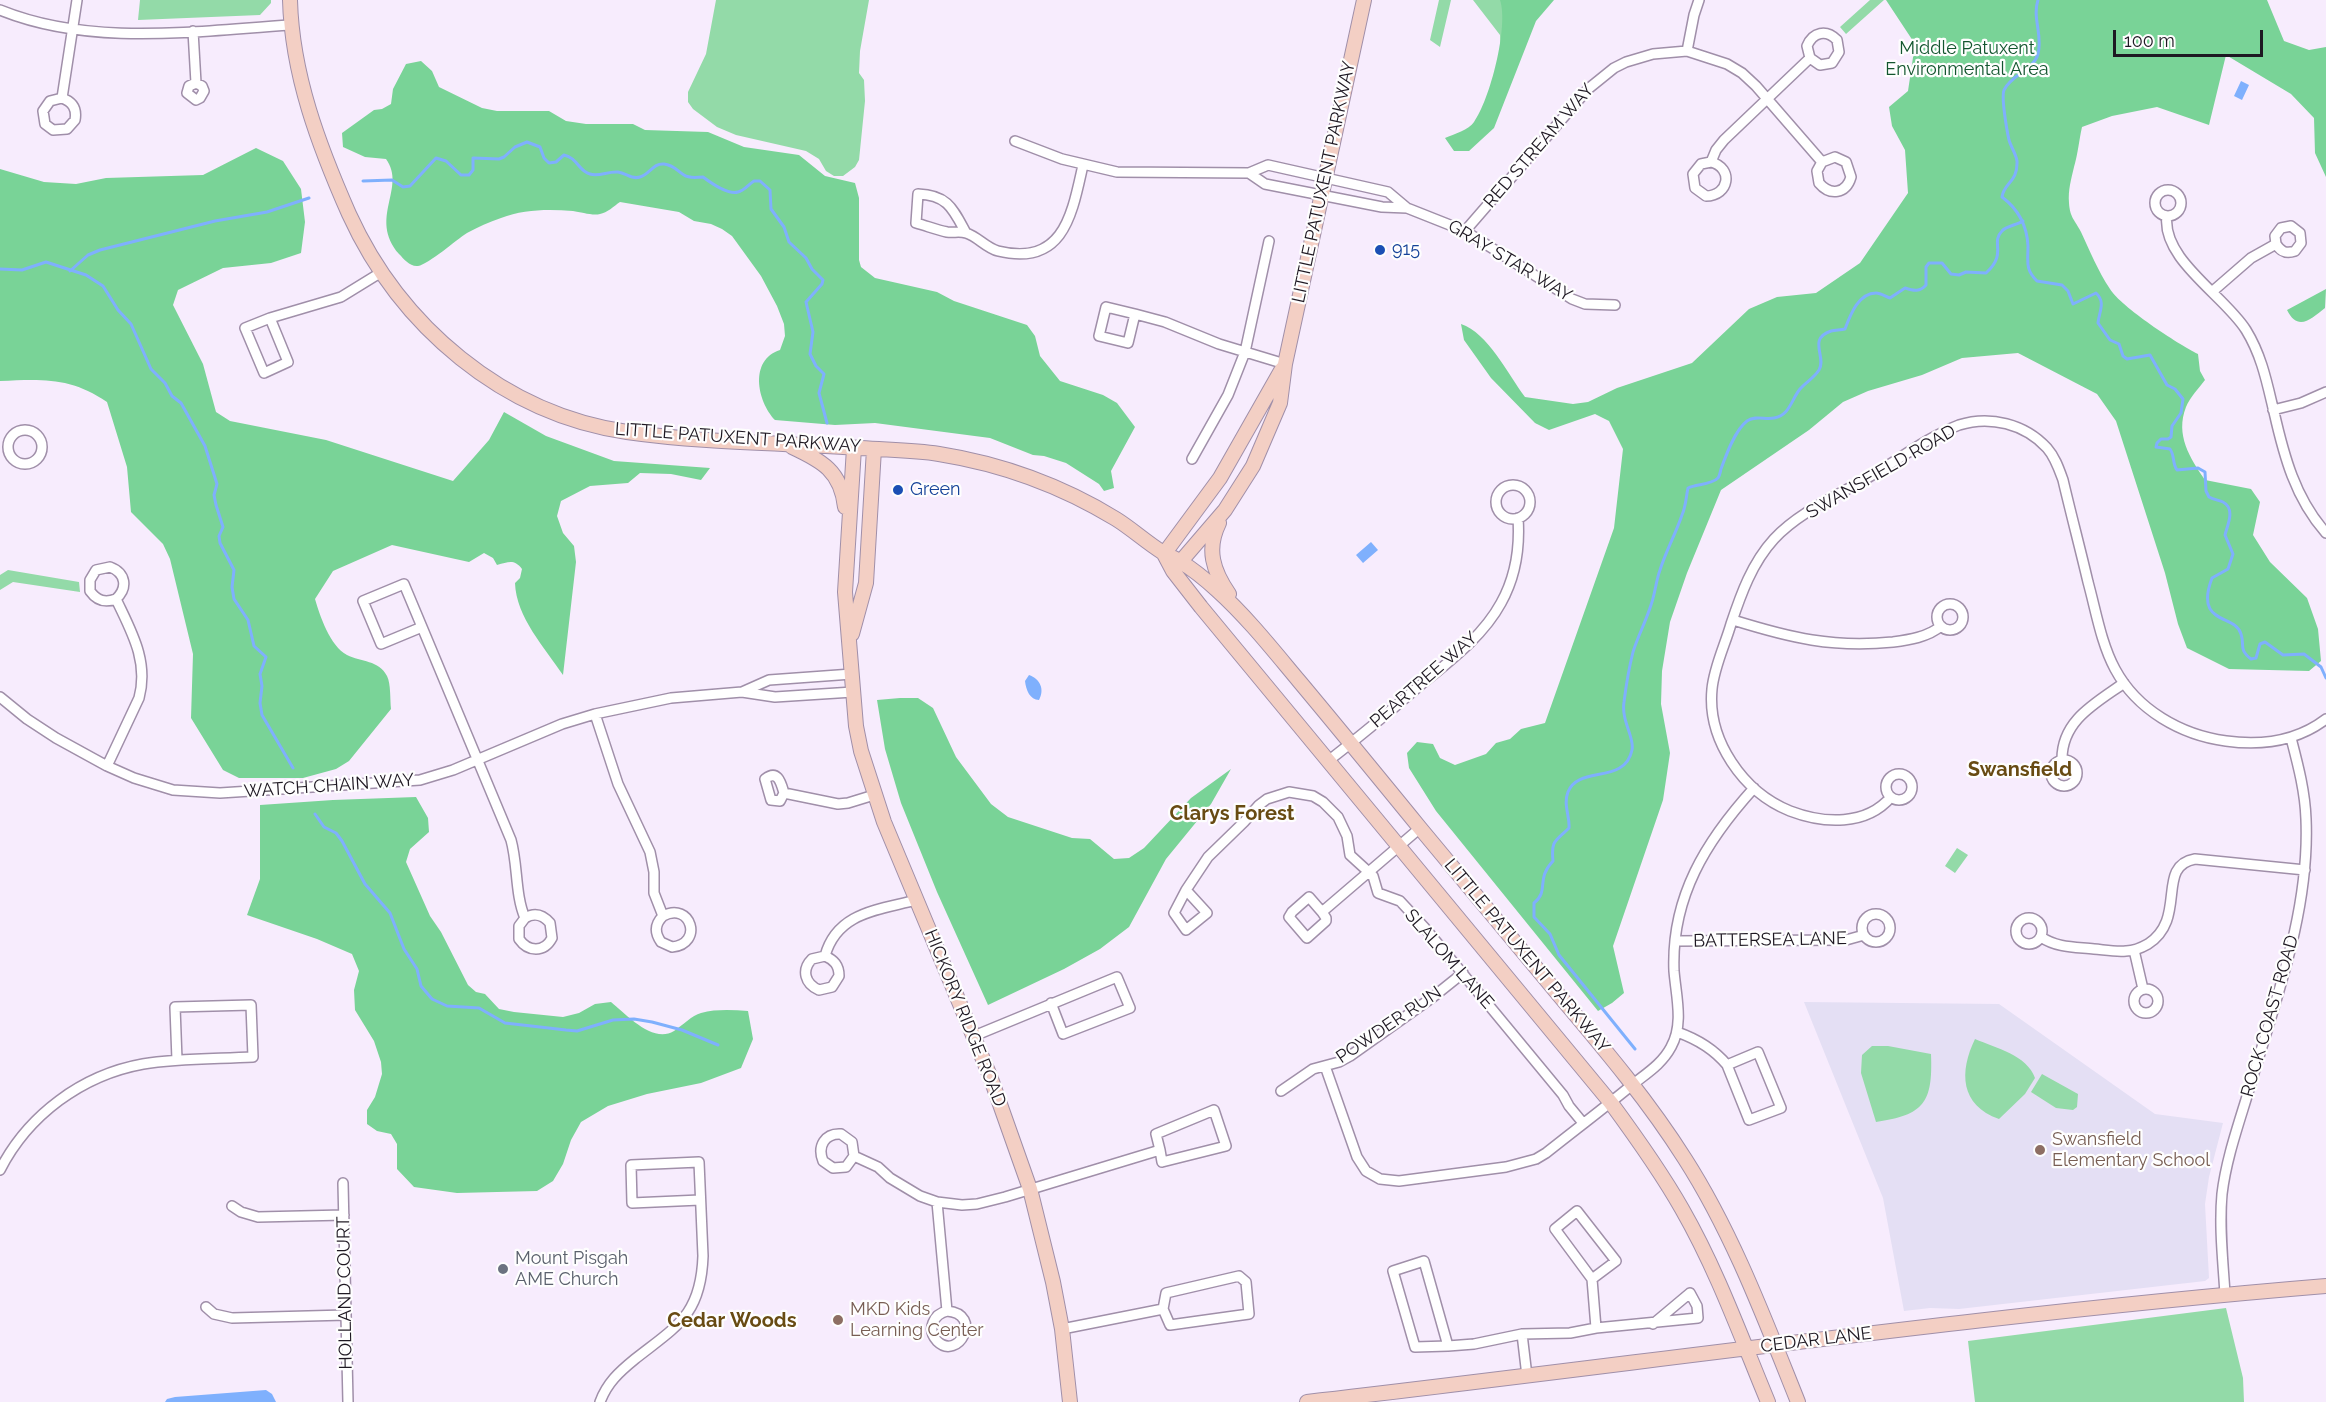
<!DOCTYPE html>
<html>
<head>
<meta charset="utf-8">
<style>
	body { margin:0 }
	#map { position:relative; width:2326px; height:1402px; overflow:hidden; background:#f7ecfd; font-family:Raleway,sans-serif }
	canvas { display:block }
	.scale { position:absolute; left:2113px; top:30px; width:150px; height:27px; box-sizing:border-box; border:3px solid #1e1822; border-top:0; padding-left:8px; font-size:18px; line-height:21px; white-space:nowrap; color:#1e1822; -webkit-text-stroke:4px #fefefe; paint-order:stroke }
</style>
</head>
<body>
<div id="map">
<canvas width="2326" height="1402"></canvas>
<div class="scale">100 m</div>
</div>
<script>
const context = document.querySelector('canvas').getContext('2d');
context.lineJoin = 'round';
function paint(path, color) {
  context.fillStyle = color;
  context.fill(path, 'evenodd');
}
function trace(path, color, width, dash) {
  context.strokeStyle = color;
  context.lineWidth = width;
  context.lineCap = dash ? 'butt' : 'round';
  context.setLineDash(dash || []);
  context.stroke(path);
}
function write(font, color, halo, rows, align = 'center') {
  context.font = font + ' Raleway,sans-serif';
  context.lineWidth = 4.5;
  context.setLineDash([]);
  context.textBaseline = 'middle';
  context.strokeStyle = halo;
  context.fillStyle = color;
  for (const [text, x, y, turn = 0] of rows) {
    context.save();
    context.translate(x, y);
    context.rotate((+turn || 0) * Math.PI / 180);
    context.textAlign = isNaN(turn) ? turn : align;
    if (halo) context.strokeText(text, 0, 0);
    context.fillText(text, 0, 0);
    context.restore();
  }
}
paint(new Path2D(`
	M1804 1002 1999 1004 2155 1114 2223 1123 2209 1177 2205 1204 2209 1278 2205 1281 1959 1309 1930 1308 1904 1311 1883 1198Z`), '#e4dff4');
paint(new Path2D(`
	M140 0H271V3L260 15 138 20Z
	M716 0H869L860 51 859 73 864 80 865 101 859 160 855 167 843 176H834L826 171 819 159 806 151 736 135 717 127 693 109 688 102V92L706 54Z
	M1439 0H1451L1440 47 1430 40Z
	M1473 0H1541L1501 62 1500 35Z
	M1870 0H1884L1846 34 1840 27Z
	M8 570 79 582 80 592 13 582 0 590V575Z
	M1957 848 1968 855 1955 873 1945 866Z
	M1975 1039C1996 1048 2027 1055 2035 1078L2025 1094 1999 1119C1960 1105 1959 1072 1975 1039Z
	M1872 1046H1888L1931 1054C1933 1103 1924 1115 1876 1122L1861 1073 1862 1055Z
	M2042 1074 2078 1094 2077 1107 2073 1110 2056 1108 2031 1092Z
	M2226 1308 2243 1378 2244 1402H1975L1968 1341Z`), '#93daa8');
paint(new Path2D(`
	M1500 0H1554L1536 21 1494 128 1469 151H1454L1445 138C1454 134 1469 130 1474 122 1490 100 1509 26 1500 0Z
	M1886 0H2267L2284 41 2309 50 2326 47V177L2315 153 2314 118 2291 94 2226 55 2209 125 2157 107 2112 116 2082 127C2079 140 2078 154 2074 167 2071 180 2068 190 2069 203 2070 218 2075 220 2081 232 2090 251 2098 271 2110 289 2121 307 2178 344 2198 354L2200 371 2205 380C2199 388 2190 397 2186 407 2175 435 2190 458 2205 480L2251 489 2260 502 2253 535 2270 562 2307 598 2318 629 2321 661 2309 671 2229 669 2187 648 2178 624 2165 573 2116 421 2097 394 2018 353 1962 358 1922 375 1868 391 1843 402 1809 430 1721 490 1687 573 1670 622 1662 671 1661 704 1670 753 1663 800 1613 946 1624 993 1612 1003 1598 1011 1436 811 1409 768 1407 753 1417 742 1433 744 1440 758 1455 765 1486 754 1496 743 1510 739 1521 729 1545 723 1614 528 1623 449 1609 421 1595 414 1549 430 1535 423 1491 378 1464 340 1461 324C1488 333 1508 374 1525 397L1573 404 1588 402 1617 388 1692 363 1749 309 1777 297 1816 293 1860 263 1908 193 1905 150 1892 126 1889 107 1908 91 1915 44Z
	M421 61 432 71 439 87 482 108 497 111H549L566 121 586 124H633L645 130 708 132 744 147 799 155 825 176 855 183 859 198V260L861 267 875 278 937 292 954 301 1027 325 1035 336 1040 356 1060 381 1103 395 1117 403 1135 427 1111 471 1114 488 1104 491 1099 484 1066 463 1044 456 1033 455 990 438 875 423 835 425 775 420C757 401 749 360 780 350L785 336 784 324 777 306 761 276 732 236 722 229 711 224 694 221 679 212 620 202C614 206 607 213 600 214 593 216 581 212 573 211 549 209 524 209 501 218 489 222 478 227 467 233 456 240 429 264 418 266 410 267 404 259 399 254 368 218 407 188 386 159L365 157 343 147 342 133 374 110 382 109 391 104 393 89 406 64Z
	M256 148 283 161 301 189 305 222 301 253 271 263 223 268 178 290 173 305 203 364 216 412 230 421 326 440 453 481 489 440 504 412 546 436 614 461 710 468 701 480 671 474 640 473 628 483 590 486 561 501 557 516 563 533 574 546 576 562 563 675C545 648 516 617 515 583L520 578 522 569C514 559 509 562 497 565L493 558 484 553 469 562 392 545 333 571 315 599C320 616 330 646 347 655 361 662 379 660 387 676 391 684 390 700 391 709L349 761 336 769 303 778H239L223 770 191 718 193 654 170 559 163 544 131 512 127 467 107 402C71 377 42 379 0 381V169L44 182 76 184 106 178 203 175Z
	M2326 289 2325 308C2311 319 2298 332 2287 310Z
	M900 698H918L933 708 956 757 991 804 1008 817 1072 838 1090 839 1114 859 1129 858 1144 848 1191 798 1231 769 1211 804 1166 859 1129 927 1100 949 1064 969 988 1005 937 892 901 803 885 749 877 700Z
	M416 797 428 818 429 832 410 849 406 862 430 916 441 932 468 985 476 992 485 994 499 1009 514 1012 563 1017 579 1013 595 1004 611 1002C627 1015 653 1044 674 1031 682 1026 692 1015 701 1013 716 1009 732 1010 748 1011L753 1039 741 1068 701 1083 647 1094 608 1106 581 1122 571 1140 563 1164 553 1181 537 1191 457 1193 414 1187 397 1169V1144L391 1134 377 1131 367 1124V1110L375 1097 382 1074 381 1062 374 1041 355 1010 354 990 359 971 352 954 317 939 247 915 260 879V805L333 800Z`), '#79d397');
paint(new Path2D(`
	M2241 81 2249 85 2242 100 2234 96Z
	M1371 542 1378 550 1363 563 1356 555Z
	M1029 675C1040 679 1045 689 1039 700 1030 700 1026 690 1025 681Z
	M266 1390 272 1394 276 1402H165L167 1399 175 1397Z`), '#7fb0fd');
trace(new Path2D(`
	M2038 0C2032 18 2043 35 2038 54 2033 71 2012 74 2004 90 2001 97 2007 131 2009 140 2011 147 2016 154 2017 161 2018 183 2004 182 2002 197 2018 209 2027 225 2028 246 2028 262 2025 269 2037 281L2062 285 2068 291 2073 304 2096 293C2106 302 2099 312 2098 323L2110 340 2119 344 2123 356 2127 359 2150 355 2167 385 2175 389 2183 399 2181 413 2172 426 2171 437 2168 439H2161L2157 443 2156 447 2170 449C2175 456 2172 463 2177 470L2198 468 2205 472 2206 491 2209 497C2214 500 2219 500 2223 502 2236 509 2227 526 2225 535L2233 554 2228 569 2212 578C2194 626 2235 613 2241 634 2245 645 2238 649 2251 659L2256 658 2260 644 2265 642 2283 655 2304 654 2321 667 2326 678
	M363 181 392 180 403 187 410 186 436 158 446 161 461 175H469L473 170V158L499 159 504 157 515 147 527 142 540 147 544 158 549 163 556 162 564 155C578 158 578 171 590 174 599 177 608 171 618 172 626 173 632 180 640 177 650 174 653 163 664 164 674 165 677 171 684 175 690 179 697 177 703 177 711 183 728 195 738 192 744 191 749 184 754 181H760L770 190 771 209 784 227 789 242 806 258 812 269 823 280 822 284 806 302 813 332 810 354 816 366 824 374 819 393 827 423
	M0 269 22 270 46 262 86 275 103 286 118 310 131 324 151 369 165 383 172 396 181 403 205 446 217 484 214 495 216 505 223 527 219 536 220 543 234 570 232 587 234 599 248 620 254 646 266 657 260 674 262 686 260 703 262 715 293 768
	M70 271 88 255 100 250 215 221 267 212 309 198
	M315 814 324 827 336 833 342 841 365 884 390 913 404 949 417 969 421 986 432 999 447 1006 479 1008 505 1023 566 1030 577 1031 613 1020 634 1019 652 1022 682 1030 718 1045
	M1635 1049 1559 955 1550 934 1534 917V903C1550 890 1535 880 1553 861 1551 840 1555 842 1569 828 1570 816 1563 805 1568 792 1578 765 1625 785 1632 750 1635 738 1621 721 1624 702 1626 686 1629 668 1633 652 1638 636 1646 621 1651 605 1655 594 1656 581 1660 570 1666 551 1676 533 1682 515 1686 506 1686 497 1688 488 1697 484 1711 485 1718 478 1720 475 1720 473 1721 469 1726 455 1735 430 1747 421 1756 415 1765 420 1774 418 1790 415 1791 400 1800 389 1806 382 1814 378 1819 370 1827 357 1807 339 1831 331 1835 330 1840 330 1845 329 1850 316 1858 293 1876 293 1881 293 1886 297 1890 298L1905 288C1914 291 1920 292 1926 285V267L1929 263H1942L1951 274 1959 275 1966 272 1986 273C2008 253 1990 243 2002 231 2006 226 2017 225 2023 221`), '#7fb0fd', 3);
const street = new Path2D(`
	M0 10C91 47 195 31 290 25
	M193 31 196 83 189 86 187 93 196 100 200 98 204 91 202 86 196 83
	M1687 51 1694 15 1699 0
	M62 98 50 101 43 111 45 124 53 130 67 129 75 120C77 109 73 102 62 98L77 0
	M1015 141 1062 159 1117 172 1249 173 1268 165 1388 192 1407 208 1465 231 1572 299 1585 304 1615 305
	M1711 162 1701 164 1693 174 1695 188 1706 196C1729 196 1734 168 1711 162L1716 150 1724 140 1810 58 1820 65 1832 63 1839 52 1837 40C1826 29 1813 32 1807 46L1810 58
	M1249 173 1265 184 1382 207 1407 208
	M2155 203a13 13 0 1 1 26 0a13 13 0 1 1-26 0Z
	M2167 216C2161 259 2225 296 2246 330 2262 356 2267 383 2274 412 2284 456 2295 498 2326 533
	M1465 231 1588 89 1614 68 1626 62 1653 54 1687 51 1727 64 1742 73 1756 86 1822 162 1817 171 1819 183C1830 196 1846 194 1851 177L1846 162 1835 157 1822 162
	M966 233C953 209 948 195 918 194L916 223C927 226 937 230 947 232 953 233 960 231 966 233 977 236 986 248 998 251 1064 267 1072 214 1083 165
	M2213 291 2251 258 2276 244C2281 252 2286 254 2295 251L2301 243 2300 233 2291 226 2281 228 2275 236 2276 244
	M1135 314 1106 307 1099 336 1128 343 1135 314 1165 322 1219 344 1285 364
	M270 318 245 328 264 373 288 362 270 318 341 297 380 273
	M2273 410 2301 403 2326 392
	M8 447a17 17 0 1 1 34 0a17 17 0 1 1-34 0Z
	M1192 459 1228 395 1245 352 1269 241
	M1496 502a17 17 0 1 1 34 0a17 17 0 1 1-34 0Z
	M1937 617a13 13 0 1 1 26 0a13 13 0 1 1-26 0Z
	M1733 620C1791 638 1832 648 1893 642 1909 640 1928 637 1941 626
	M422 627 404 584 363 601 381 644 422 627 511 840C518 865 515 895 525 918L519 926V939C528 952 544 953 552 938L550 923C543 915 535 912 525 918
	M742 692 769 680 852 674
	M0 697 27 719 56 738 107 766 134 778 173 790 220 793 420 780 453 770 562 724 595 714 671 698 742 692 775 697 853 692
	M595 714 618 784 650 852 654 872V893L663 916C691 901 704 944 672 947L661 942C654 932 655 924 663 916
	M2062 759C2062 720 2096 703 2124 683
	M2051 773a13 13 0 1 1 26 0a13 13 0 1 1-26 0Z
	M1328 761C1358 738 1388 713 1417 688 1447 663 1482 638 1501 603 1515 578 1520 547 1518 518
	M107 766 139 698C149 661 131 631 116 599 105 603 97 601 90 591V580L96 570 110 567C126 573 128 588 116 599
	M1886 787a13 13 0 1 1 26 0a13 13 0 1 1-26 0Z
	M784 793 780 801 771 800 765 779C778 769 781 783 784 793L838 804 848 803 874 795
	M1891 797C1866 826 1824 824 1790 811 1743 792 1707 740 1712 689 1714 667 1725 645 1731 624 1741 594 1752 563 1774 539 1799 512 1837 496 1869 477 1898 460 1928 437 1959 425 1990 415 2025 424 2047 448 2055 457 2059 469 2063 480 2071 514 2080 548 2088 582 2096 611 2101 643 2115 669 2137 710 2181 735 2226 741 2262 746 2297 741 2326 719
	M1186 890 1174 913 1186 930 1207 913 1186 890 1208 857 1244 822 1259 805 1267 799 1289 792 1313 796 1323 802 1338 817 1347 836 1350 855 1373 876 1378 893 1400 901 1425 928 1563 1095 1569 1106 1583 1123
	M1322 912 1326 918V921L1307 938 1289 917 1292 912 1309 897 1322 912 1420 828
	M1862 928a14 14 0 1 1 28 0a14 14 0 1 1-28 0Z
	M2016 931a13 13 0 1 1 26 0a13 13 0 1 1-26 0Z
	M2041 937C2057 948 2076 947 2094 949 2105 950 2116 952 2126 951 2134 951 2141 948 2148 944 2188 918 2155 866 2195 859L2305 870
	M1675 941 1846 940 1864 935
	M2134 950 2143 989
	M825 956 812 959C801 970 805 984 819 990L832 987 839 976C839 965 834 960 825 956 837 912 879 910 916 900
	M2134 1001a12 12 0 1 1 24 0a12 12 0 1 1-24 0Z
	M1677 1032C1697 1039 1713 1048 1727 1065L1758 1052 1781 1108 1749 1120 1727 1065
	M974 1036 1117 977 1130 1008 1063 1034 1051 1003
	M1325 1066 1357 1157 1366 1171 1380 1179 1399 1181 1506 1167 1536 1159 1546 1153C1575 1130 1604 1108 1632 1085 1647 1073 1662 1064 1671 1047 1684 1024 1676 996 1674 971 1671 897 1706 841 1754 788
	M1281 1091 1313 1069 1339 1062 1350 1056 1433 997 1463 973
	M854 1156 852 1142 841 1134C825 1133 817 1146 823 1161L833 1168 846 1167 854 1156 878 1167 890 1178 920 1196 937 1202 962 1205 977 1204 1005 1197 1160 1150 1162 1162 1226 1146 1214 1110 1156 1134 1160 1150
	M0 1170C28 1115 82 1075 143 1064 179 1058 217 1059 253 1057L251 1005 175 1007 177 1060
	M343 1183 348 1402
	M937 1202 947 1311C934 1314 926 1329 937 1341 958 1362 984 1314 947 1311
	M232 1206 241 1212 258 1217 344 1215
	M1592 1279 1616 1261 1577 1211 1555 1229 1592 1279 1596 1328
	M2225 1294C2223 1261 2219 1227 2222 1194 2226 1160 2238 1126 2248 1093 2274 1004 2310 913 2306 819 2305 791 2298 765 2291 738
	M206 1307 214 1314 232 1318 346 1315
	M1062 1329 1163 1309 1170 1325 1249 1314 1246 1282 1239 1276 1166 1293 1163 1309
	M1522 1334 1527 1376
	M1448 1346 1415 1347 1393 1271 1424 1261 1448 1346 1474 1344 1522 1334 1570 1333 1596 1328 1698 1318 1697 1306 1690 1293 1653 1324
	M600 1402C607 1383 619 1372 635 1359 677 1326 701 1315 703 1256L699 1162 631 1165 632 1203 700 1200`);
const secondary = new Path2D(`
	M290 0C292 75 319 146 349 214 400 326 503 414 627 432 704 443 784 443 861 448 887 450 913 450 939 454 1002 464 1062 486 1116 519 1132 529 1146 542 1162 552 1178 562 1165 552 1181 562 1194 570 1206 580 1217 590 1247 617 1273 650 1299 681 1340 730 1380 779 1420 828 1467 885 1515 942 1563 1000 1606 1051 1649 1102 1685 1159 1733 1234 1765 1320 1798 1402
	M792 447C822 461 841 471 845 507
	M854 448 845 592 856 726 861 751 884 822 990 1076 1030 1189 1053 1282 1062 1329 1070 1402
	M1219 523C1206 549 1213 571 1229 594
	M1164 554 1173 571 1201 607 1611 1103C1636 1137 1661 1172 1682 1209 1717 1270 1741 1337 1768 1402
	M1164 554 1220 478 1282 369
	M1176 567 1225 510 1253 466 1280 403 1285 364 1364 0
	M852 634 866 583 874 449
	M1307 1402C1646 1363 1985 1314 2326 1286`);
trace(street, '#a08fa9', 12);
trace(secondary, '#a08fa9', 16);
trace(street, '#fff', 9);
trace(secondary, '#f3cfc4', 14);
for (const [x, y, r, color] of [
	[1380,250,6,"#1a4fb4"],
	[898,490,6,"#1a4fb4"],
	[2040,1150,6,"#8d6e63"],
	[503,1269,6,"#6b7280"],
	[838,1320,6,"#8d6e63"]
]) {
  const dot = new Path2D();
  dot.arc(x, y, r, 0, 2 * Math.PI);
  context.fillStyle = color;
  context.fill(dot);
  trace(dot, '#fefefe', 2);
}
write('18px', '#13562f', '#fefefe', [
	["Middle Patuxent",1967,49],
	["Environmental Area",1967,70]
]);
write('18px', '#1e1822', '#fefefe', [
	["RED STREAM WAY",1539,146,-49],
	["LITTLE PATUXENT PARKWAY",1324,182,-78],
	["GRAY STAR WAY",1510,261,31],
	["LITTLE PATUXENT PARKWAY",738,438,4],
	["SWANSFIELD ROAD",1881,472,-30],
	["PEARTREE WAY",1424,680,-41],
	["WATCH CHAIN WAY",329,786,-4],
	["BATTERSEA LANE",1770,940,-1],
	["LITTLE PATUXENT PARKWAY",1527,956,50],
	["SLALOM LANE",1449,959,49],
	["ROCK COAST ROAD",2270,1016,-74],
	["HICKORY RIDGE ROAD",965,1018,68],
	["POWDER RUN",1389,1025,-34],
	["HOLLAND COURT",345,1293,-91],
	["CEDAR LANE",1816,1340,-7]
]);
write('18px', '#164399', '#fefefe', [
	["915",1392,250],
	["Green",910,490]
], 'left');
write('18px', '#785e54', '#fefefe', [
	["Swansfield",2052,1140],
	["Elementary School",2052,1161],
	["MKD Kids",850,1310],
	["Learning Center",850,1331]
], 'left');
write('18px', '#5b616d', '#fefefe', [
	["Mount Pisgah",515,1259],
	["AME Church",515,1280]
], 'left');
write('bold 20px', '#684b13', '#fefefe', [
	["Swansfield",2020,770],
	["Clarys Forest",1232,814],
	["Cedar Woods",732,1321]
]);
</script>
</body>
</html>
